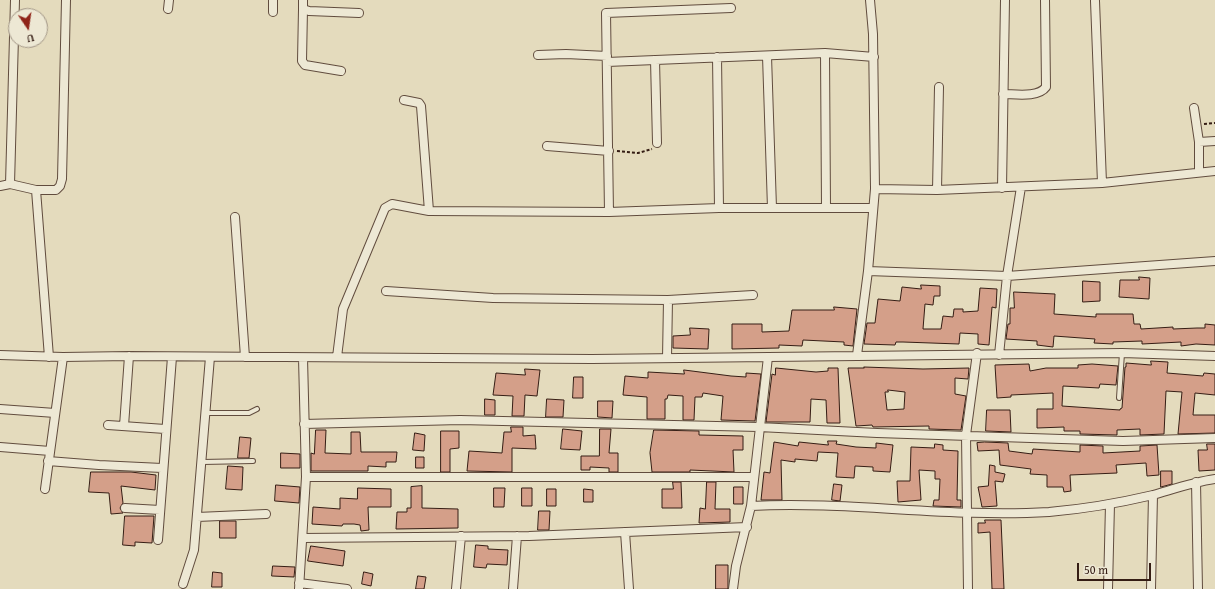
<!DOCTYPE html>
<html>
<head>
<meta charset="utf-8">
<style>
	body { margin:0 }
	#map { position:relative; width:1215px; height:589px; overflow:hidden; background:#e4dbbd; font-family:"Gentium Book Plus",serif }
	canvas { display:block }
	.north { position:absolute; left:8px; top:8px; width:40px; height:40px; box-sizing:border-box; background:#ede8d4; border:1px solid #a39787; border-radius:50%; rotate:167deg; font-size:11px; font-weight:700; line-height:16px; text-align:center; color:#351d14 }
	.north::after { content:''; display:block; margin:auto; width:14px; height:18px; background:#8f2418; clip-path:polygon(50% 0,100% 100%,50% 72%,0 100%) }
	.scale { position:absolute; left:1077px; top:563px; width:74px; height:18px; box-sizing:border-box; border:2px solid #351d14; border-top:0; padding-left:5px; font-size:12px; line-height:14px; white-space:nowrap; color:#351d14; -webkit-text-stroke:3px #ede8d4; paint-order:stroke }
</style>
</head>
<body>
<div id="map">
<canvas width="1215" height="589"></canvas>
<div class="north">U</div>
<div class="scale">50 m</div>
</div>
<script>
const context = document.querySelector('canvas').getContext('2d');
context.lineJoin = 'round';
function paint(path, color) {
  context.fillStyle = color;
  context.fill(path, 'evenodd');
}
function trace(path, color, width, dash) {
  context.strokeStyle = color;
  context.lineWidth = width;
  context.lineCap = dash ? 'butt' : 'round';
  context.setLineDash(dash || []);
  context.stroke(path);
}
const building = new Path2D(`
	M1139 277 1150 278 1149 299 1119 297 1120 280H1139Z
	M1083 281 1100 282V301L1083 302Z
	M921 285 940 286V296H934L933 305 925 304 923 329H941L943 316 953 317 954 309H963V312L978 311 980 288 997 289 996 308 992 307 989 345 978 344V334L960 333 959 344 903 342H896L895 345 864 344 867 323H875L878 299 900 301 902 287 921 289Z
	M1014 292 1055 294 1054 314 1096 317V314H1133L1134 324H1140L1141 329 1173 327V329L1197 328H1205V324L1215 325V345L1196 344 1181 346V342L1142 344V341L1113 342V344L1094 343 1095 339 1054 336 1053 347 1037 345V341L1006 339 1008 324H1010V308H1014Z
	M834 307 857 309 853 346 844 345V342L803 340 802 346 779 345V348L732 349V324H762V332L789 331 792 310H834Z
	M690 328 709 329 708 349 673 348V336L690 335Z
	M1151 361 1168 362 1167 373 1203 376 1204 373 1215 374V395L1195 393 1193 415H1215V433L1178 434 1182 392 1166 391 1164 434 1140 435V429L1117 430V435L1080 434V431H1064V427L1037 428V409H1053V393L1011 395V397L997 398 995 365 1029 364 1030 371 1046 368H1078V365L1092 364 1118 366 1116 385 1100 384 1099 388 1063 386 1062 406 1120 410V409L1122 408 1125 367H1126V363L1151 365Z
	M864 367 923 369 969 368 968 379 955 378V394L966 396 961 430 929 429V426L873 427 872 425 856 426 848 368H864ZM888 390 905 392 904 409 887 410 885 392H888Z
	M776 368 816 372 828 371V368H838L840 423H827L826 400 811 399 810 422H766L772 374 775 375Z
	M525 369 540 370 537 396 525 395 524 416H512L513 396 493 395 496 373 525 375Z
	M684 370 731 376 746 377V373L761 374 755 421 721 420 723 396 703 393 702 397H695L694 420H683V396L668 395 667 399H665V419H647V397L623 395 625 376 648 378V372L684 374Z
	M574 377H583V398H573Z
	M485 399 495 400V415H485Z
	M547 399 564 400 563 417H546Z
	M598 401H613L612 418 598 417Z
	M987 410H1010L1011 432 986 431Z
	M511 427H523V436L535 435 536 449 512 448V472L467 471 469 451 502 453 504 432H511Z
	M563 429 582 431 580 450 561 449Z
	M600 429H611L609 453H618V472H609V468L590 467V470H581V456H599Z
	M316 430H326L325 453 351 454V432H360L361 452H397L396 462H386V467L368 466V471H311V453L314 454Z
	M654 430 699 431V435L743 436V450H733L734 472 690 470V472H652L650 453Z
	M441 431H459V448L450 449V472H441Z
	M415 433 425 435 424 451 413 450Z
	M240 437 251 438 249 458H238Z
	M828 441H837L836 444 856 447 876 448V443L893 445 890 472 873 471V467L855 466 854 478 836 477 838 453 818 452 817 461 795 459V462L781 460 782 500H761L764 472 770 473 774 442 798 446 799 442 828 445Z
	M985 442 1008 443 1009 451 1032 454 1033 449 1080 452V445L1103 446V453L1140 451V446L1157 445 1159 475 1147 476 1146 463 1116 465 1117 473 1070 475 1071 491 1064 492 1063 487H1047V475L1030 474 1031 469 1000 465 999 450 978 451 977 443Z
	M935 444 943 445V450L958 451 957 500H961V507L933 506 934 500H939L940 479H935V471L919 470 921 500 898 502 897 481H910L911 447 934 448Z
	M1207 444H1215V470L1199 471 1198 450H1207Z
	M281 453 300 454V468H281Z
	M416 457H424V468H416Z
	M990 465 995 466V472L1005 474 1003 482 995 481 997 506 982 507 978 487 988 486Z
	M228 466 243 467 242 490 226 489Z
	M1161 471H1172V484L1161 487Z
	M91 472H131L156 475 155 490 121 486 123 503 120 508 123 513 111 514 109 493 89 492Z
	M673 482H681L682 508H662V489H673Z
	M707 482H716L715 509H730V522L699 523 700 508 705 509Z
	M834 484 842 485 840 501 832 500Z
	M276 485 300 487 299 503 275 501Z
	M422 486V508L458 509V528L396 529 397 512H407V508H411V487Z
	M734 487H743V504H734Z
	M358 488 391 489V507H368L369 530 361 531 360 525 354 524H343L342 526 312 524 313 507 340 509V498L357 499Z
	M494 488H505L504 507H494Z
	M522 488H532V506H522Z
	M547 489H556V506H547Z
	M584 489 593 490V502H584Z
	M539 511H550L549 530H538Z
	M125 516H154L152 543 135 542V546L123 545Z
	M985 520H1001L1004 589H992L990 532 978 533V523H985Z
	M220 521H236V538H220Z
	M476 545 488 546V549L508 550 507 565 487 564 486 568 474 567Z
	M311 546 345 551 343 566 308 561Z
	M716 565H728V589H716Z
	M273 566 295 567 294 577 272 576Z
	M213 572 222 573V587H212Z
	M364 572 373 574 371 586 362 584Z
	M418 576 426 577 424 589H416Z`);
paint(building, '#d49f89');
trace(building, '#351d14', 1);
const service = new Path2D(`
	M1119 398 1122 353
	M206 413H249L257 409
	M202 462 253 461`);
const minor = new Path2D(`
	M273 0V12
	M303 0V9L309 11 359 13
	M870 0 873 34 875 189 937 190 1102 183 1215 171
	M1095 1 1102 183
	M731 8 606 13 609 212 719 208H873
	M168 9 169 0
	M303 9 302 61 305 65 341 71
	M825 53 826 207
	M538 55 566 54 607 56
	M767 56 772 208
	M717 57 719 208
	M655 60 657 143
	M607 62 825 53 874 57
	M1003 94C1015 94 1038 98 1046 87L1045 0
	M404 100 419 103 421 106 429 211 609 212
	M1194 108 1199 142V172
	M1199 142 1215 141
	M547 146 609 151
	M10 184 36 190
	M0 186 10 184 15 0
	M1002 188 1005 0
	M937 190 939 87
	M235 217 245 357
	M868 271 1007 276 1215 261
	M386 291 493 298 668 300 667 358
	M668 300 753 295
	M0 355 63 357 129 356 592 359 1122 353 1215 356
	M857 355 868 271 875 189
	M999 355 1007 276 1021 187
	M49 357 36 190H56L60 186 62 179 66 0
	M337 357 343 309 385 208 392 204 429 211
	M0 409 55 413
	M304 424 460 420 759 427 877 433 1123 441 1215 438
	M108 425 165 429
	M124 426 129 356
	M0 447 50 451
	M48 461 99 465 162 468
	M306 477H753
	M1196 482 1198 589
	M45 489 63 357
	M751 506C850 501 949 518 1049 512 1084 509 1119 503 1153 495 1174 489 1194 482 1215 479
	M125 508 160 510
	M197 517 266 514
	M625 532 629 589
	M303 538 529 536 747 527
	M158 540 172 357
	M299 583 347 589
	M183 584 194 550 210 357
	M299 589 306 477 303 358
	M456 589 461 536
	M513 589 517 536
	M733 589 736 566 751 506 768 357
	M968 589 966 435 977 353
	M1108 589 1110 504
	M1151 589 1153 495`);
trace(service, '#614c3e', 6);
trace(minor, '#614c3e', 10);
trace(new Path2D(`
	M1204 124 1215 123
	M617 151 638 153 652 149`), '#351d14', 2, [3, 2]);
trace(service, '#ede8d4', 4);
trace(minor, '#ede8d4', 8);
</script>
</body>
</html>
